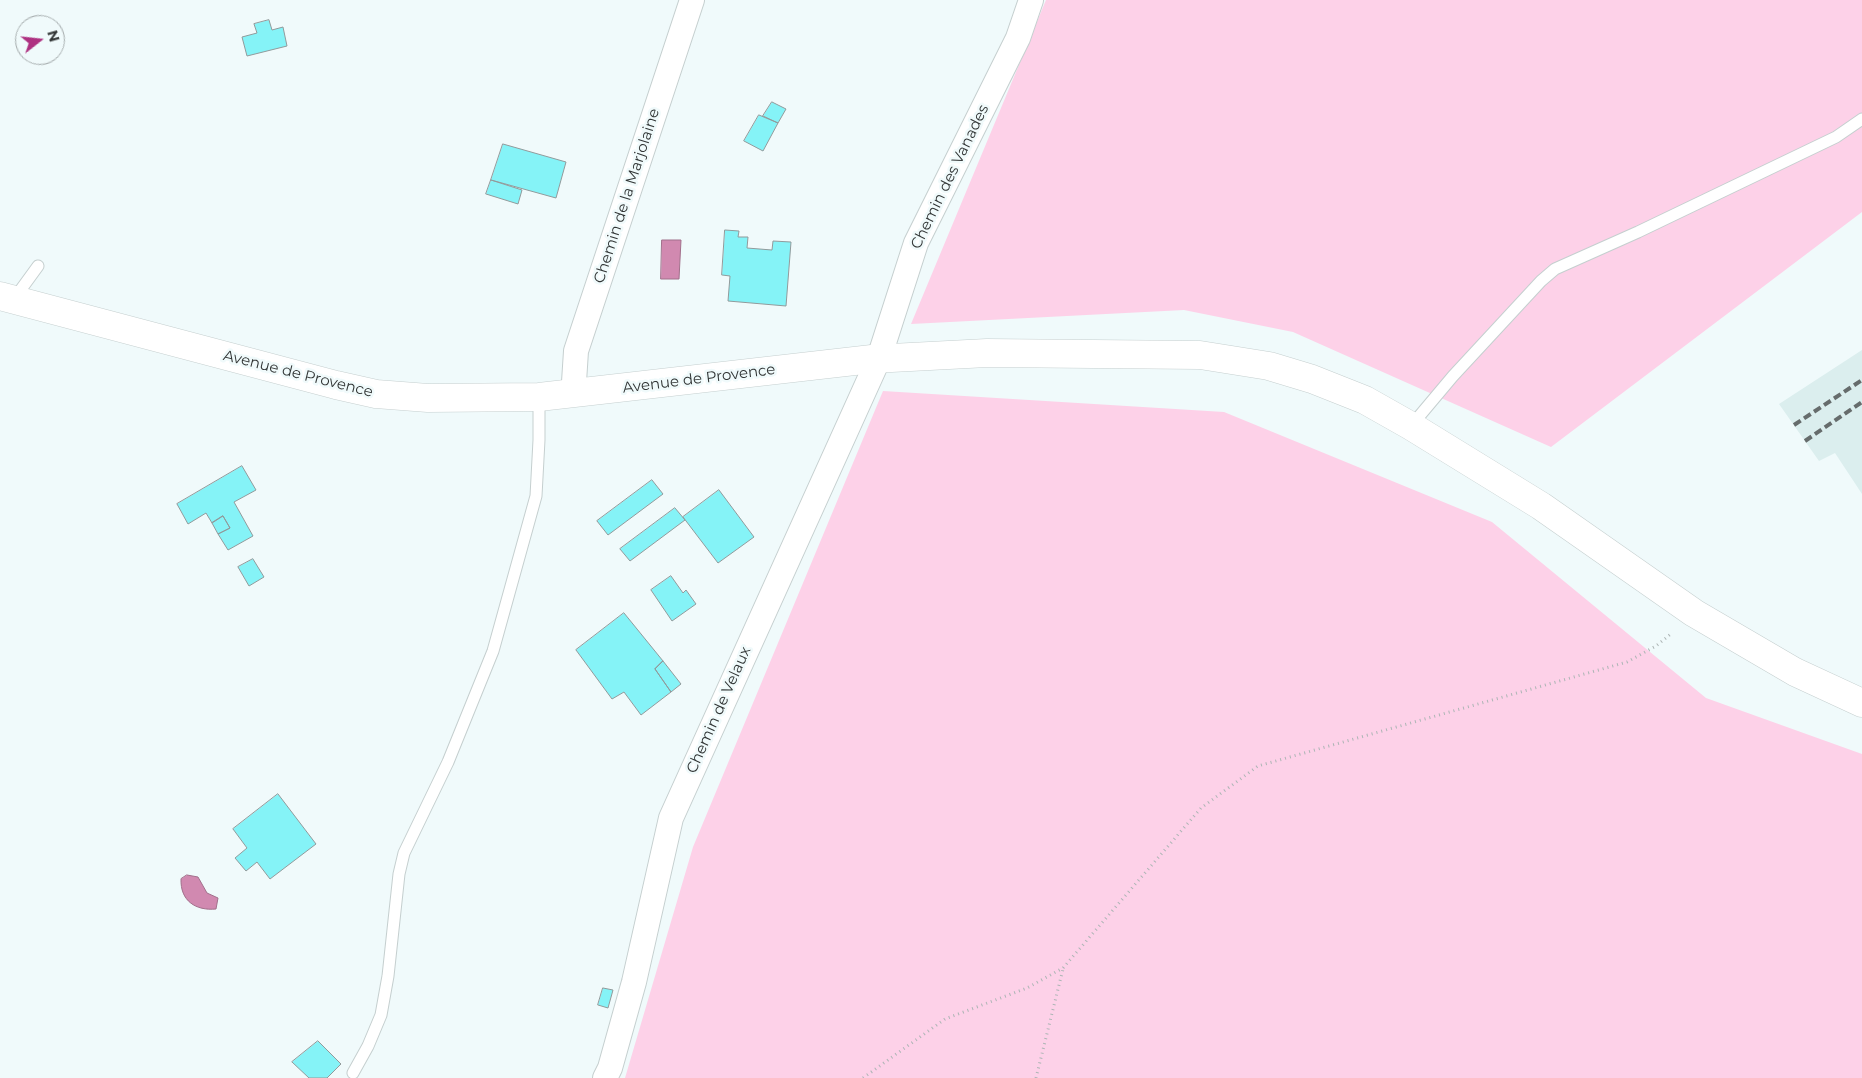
<!DOCTYPE html>
<html>
<head>
<meta charset="utf-8">
<style>
	body { margin:0 }
	#map { position:relative; width:1862px; height:1078px; overflow:hidden; background:#f0fafb; font-family:Montserrat,sans-serif }
	canvas { display:block }
	.north { position:absolute; left:15px; top:15px; width:50px; height:50px; box-sizing:border-box; background:#f0fafb; border:1px solid #a4abac; border-radius:50%; rotate:74deg; font-size:14px; font-weight:700; line-height:20px; text-align:center; color:#313535 }
	.north::after { content:''; display:block; margin:auto; width:18px; height:22px; background:#ae3181; clip-path:polygon(50% 0,100% 100%,50% 72%,0 100%) }
</style>
</head>
<body>
<div id="map">
<canvas width="1862" height="1078"></canvas>
<div class="north">N</div>
</div>
<script>
const context = document.querySelector('canvas').getContext('2d');
context.lineJoin = 'round';
function paint(path, color) {
  context.fillStyle = color;
  context.fill(path, 'evenodd');
}
function trace(path, color, width, dash) {
  context.strokeStyle = color;
  context.lineWidth = width;
  context.lineCap = dash ? 'butt' : 'round';
  context.setLineDash(dash || []);
  context.stroke(path);
}
function write(font, color, halo, rows, align = 'center') {
  context.font = font + ' Montserrat,sans-serif';
  context.lineWidth = 5;
  context.setLineDash([]);
  context.textBaseline = 'middle';
  context.strokeStyle = halo;
  context.fillStyle = color;
  for (const [text, x, y, turn = 0] of rows) {
    context.save();
    context.translate(x, y);
    context.rotate((+turn || 0) * Math.PI / 180);
    context.textAlign = isNaN(turn) ? turn : align;
    if (halo) context.strokeText(text, 0, 0);
    context.fillText(text, 0, 0);
    context.restore();
  }
}
paint(new Path2D(`
	M1862 350V494L1835 453 1819 461 1779 404Z`), '#dbeeee');
paint(new Path2D(`
	M1046 0H1862V212L1551 447 1293 332 1184 310 911 324Z
	M883 391 1224 412 1492 522 1706 698 1862 754V1078H625L693 847Z`), '#fdd1e8');
const water = new Path2D(`
	M662 240H681L679 279H661Z
	M187 875 198 877 207 893 218 898 216 909C196 911 180 901 181 879Z`);
paint(water, '#d189b0');
trace(water, '#a1708b', 1);
const building = new Path2D(`
	M269 20 272 30 283 27 287 46 247 56 242 37 257 33 254 24Z
	M772 102 786 109 778 123 763 116Z
	M759 115 778 123 763 151 744 141Z
	M503 144 566 162 556 198 491 180Z
	M491 180 522 190 518 204 486 194Z
	M725 230 739 231 738 237H748L747 248 772 250 773 241 791 242 786 306 728 301 730 276 722 275Z
	M242 466 256 490 234 502 253 536 228 550 218 534 230 528 223 516 212 523 206 513 188 524 177 504Z
	M652 480 663 494 608 535 597 521Z
	M719 490 754 537 718 563 683 517Z
	M675 508 685 520 630 561 620 549Z
	M223 516 230 528 218 534 212 523Z
	M253 559 264 577 249 586 238 567Z
	M671 576 683 593 686 590 696 604 672 621 651 590Z
	M624 613 663 661 655 669 671 692 641 715 624 692 612 699 576 650Z
	M663 661 681 684 671 692 655 669Z
	M278 794 316 844 270 879 257 862 246 871 235 858 247 848 233 829Z
	M603 988 613 990 608 1008 598 1005Z
	M318 1041 341 1064 327 1078H309L292 1062Z`);
paint(building, '#85f3f7');
trace(building, '#919a9b', 1);
const lane = new Path2D(`
	M14 299 38 266
	M1411 426 1453 376 1541 281 1555 269 1638 232 1836 137 1862 119
	M353 1073 368 1046 381 1015 388 976 399 874 404 853 448 762 493 651 536 496 539 440V397`);
const street = new Path2D(`
	M576 393 574 382 576 351 692 0
	M605 1078 610 1068 634 982 671 818 879 358 916 243 1018 38 1031 0`);
const secondary = new Path2D(`
	M0 296 336 385 376 394 428 398 539 397 872 359 987 353 1200 355 1269 366 1312 379 1365 400 1411 426 1541 506 1694 613 1795 672 1862 703`);
trace(lane, '#c5cfcf', 13);
trace(street, '#c5cfcf', 26);
trace(secondary, '#c5cfcf', 29);
trace(new Path2D(`
	M863 1078 945 1019 1027 988 1063 968 1201 808 1258 766 1627 662 1656 646 1672 633
	M1036 1078 1063 969`), '#adb5b5', 3, [1, 4]);
trace(lane, '#fff', 11);
trace(street, '#fff', 24);
trace(secondary, '#fff', 28);
trace(new Path2D(`
	M1794 425 1862 380
	M1805 441 1862 402`), '#666c6c', 4, [8, 4]);
write('15px', '#313535', '#f0fafb', [
	["Chemin des Vanades",950,177,-64],
	["Chemin de la Marjolaine",627,196,-72],
	["Avenue de Provence",298,374,14],
	["Avenue de Provence",699,379,-7],
	["Chemin de Velaux",719,710,-66]
]);
</script>
</body>
</html>
